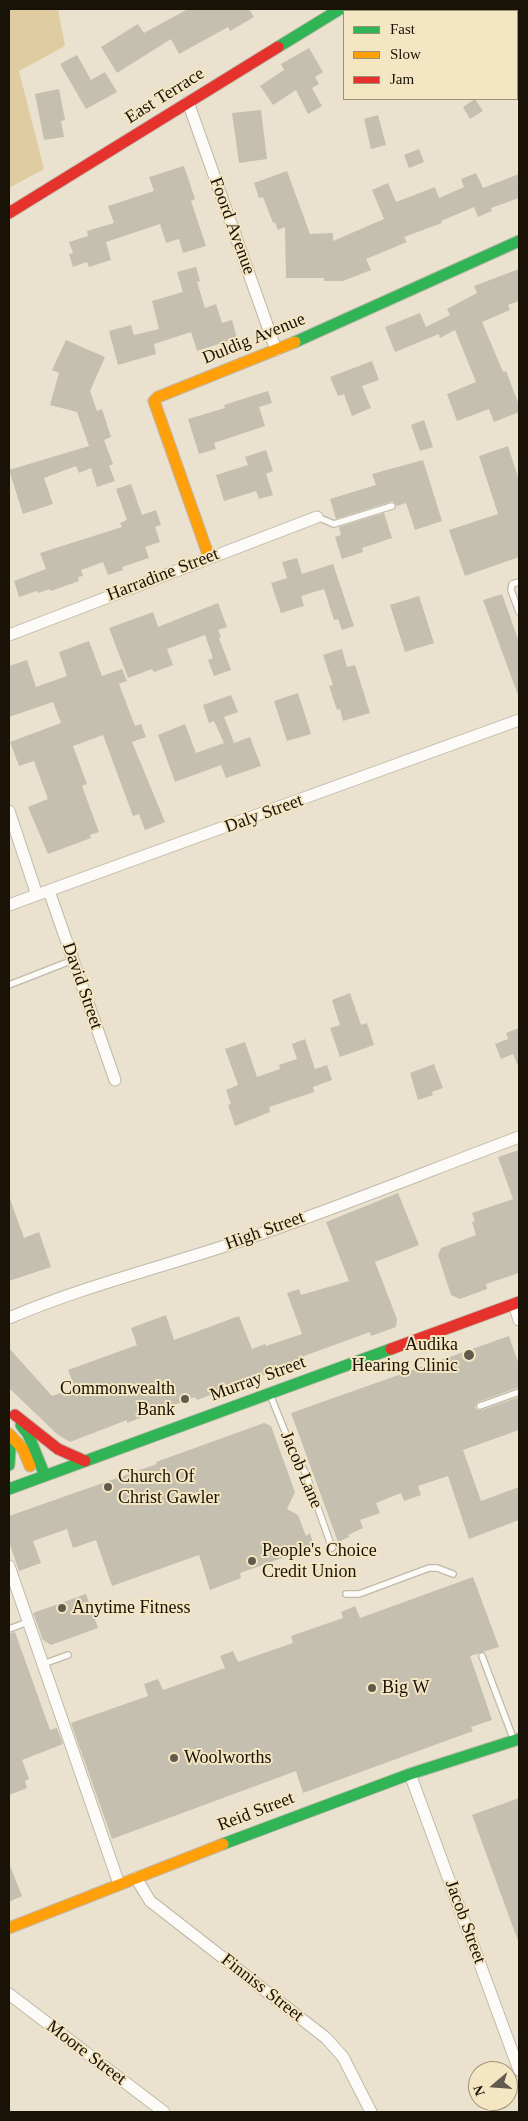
<!DOCTYPE html>
<html>
<head>
<meta charset="utf-8">
<style>
	body { margin:0 }
	#map { position:relative; width:528px; height:2121px; overflow:hidden; background:#eae2ce; font-family:Georgia,serif }
	canvas { display:block }
	.frame { position:absolute; inset:0; border:10px solid #181207; pointer-events:none }
	.legend { position:absolute; left:343px; top:10px; width:175px; height:90px; box-sizing:border-box; background:#f5e6c3; border:1px solid #9d9178; margin:0; padding:6px 9px; list-style:none; font-size:15px; color:#181207 }
	.legend li { display:flex; align-items:center; gap:10px; height:25px }
	.legend b { width:25px; border:1px solid #9d9178 }
	.north { position:absolute; left:468px; top:2061px; width:50px; height:50px; box-sizing:border-box; background:#f5e6c3; border:1px solid #9d9178; border-radius:50%; rotate:252deg; font-size:14px; font-weight:700; line-height:20px; text-align:center; color:#181207 }
	.north::after { content:''; display:block; margin:auto; width:18px; height:22px; background:#625b4d; clip-path:polygon(50% 0,100% 100%,50% 72%,0 100%) }
</style>
</head>
<body>
<div id="map">
<canvas width="528" height="2121"></canvas>
<div class="frame"></div>
<ul class="legend">
<li><b style="height:6px;background:#30b455"></b>Fast</li>
<li><b style="height:6px;background:#ff9f0a"></b>Slow</li>
<li><b style="height:6px;background:#e5322d"></b>Jam</li>
</ul>
<div class="north">N</div>
</div>
<script>
const context = document.querySelector('canvas').getContext('2d');
context.lineJoin = 'round';
function paint(path, color) {
  context.fillStyle = color;
  context.fill(path, 'evenodd');
}
function trace(path, color, width, dash) {
  context.strokeStyle = color;
  context.lineWidth = width;
  context.lineCap = dash ? 'butt' : 'round';
  context.setLineDash(dash || []);
  context.stroke(path);
}
function write(font, color, halo, rows, align = 'center') {
  context.font = font + ' Georgia,serif';
  context.lineWidth = 4;
  context.setLineDash([]);
  context.textBaseline = 'middle';
  context.strokeStyle = halo;
  context.fillStyle = color;
  for (const [text, x, y, turn = 0] of rows) {
    context.save();
    context.translate(x, y);
    context.rotate((+turn || 0) * Math.PI / 180);
    context.textAlign = isNaN(turn) ? turn : align;
    if (halo) context.strokeText(text, 0, 0);
    context.fillText(text, 0, 0);
    context.restore();
  }
}
paint(new Path2D(`
	M9 9H58L65 46 19 71 44 169 9 188Z`), '#dfcda1');
paint(new Path2D(`
	M188 9H249L254 17 230 31 228 27 179 54 171 39 117 73 101 47 138 24 144 33Z
	M309 48 323 72 315 77 319 84 312 88 322 106 308 114 296 90 273 105 260 86 284 70 281 64Z
	M77 55 91 80 105 72 117 92 86 109 60 64Z
	M59 89 65 120 61 121 64 137 44 140 35 94Z
	M475 99 483 111 470 119 463 107Z
	M261 110 267 159 239 163 232 113Z
	M378 115 386 145 371 149 364 119Z
	M419 149 424 162 409 168 404 155Z
	M184 166 195 199 191 201 206 246 183 253 179 239 166 243 160 224 106 242 111 260 89 267 87 262 73 267 69 254 73 253 69 242 88 236 87 231 114 223 108 206 154 191 149 177Z
	M287 171 310 234 333 233V241L384 219 372 190 388 183 396 202 435 187 439 198 464 187 461 179 476 173 483 188 519 174V198L491 208 492 211 478 217 474 207 441 221 442 223 404 237 407 242 366 259 371 270 343 281H324V278H286L285 227 278 230 275 222 273 223 263 197 259 198 254 183Z
	M196 267 200 281 197 282 205 308 216 304 222 323 232 320 237 338 197 351 191 332 154 344 156 354 118 365 109 331 131 325 134 335 159 329 152 301 183 292 177 272Z
	M519 269V301L508 305 510 310 482 322 503 372 506 371 519 405V412L494 422 489 409 457 421 447 394 476 382 455 330 440 338 439 334 395 352 385 327 420 313 426 327 450 315 447 309 477 293 474 286Z
	M66 340 105 357 90 391 97 411 102 409 111 437 104 440 113 464 109 466 115 481 97 487 91 468 79 473 76 466 44 478 53 504 23 514 9 470 89 446 77 412 50 405 59 373 52 370Z
	M372 361 379 380 362 386 371 408 352 416 344 394 338 396 330 377Z
	M268 391 272 403 259 407 265 426 214 443 216 449 199 454 188 419 225 408 224 405Z
	M424 420 433 447 420 451 411 425Z
	M508 446 519 480V557L465 576 449 530 498 514 479 456Z
	M266 450 273 471 266 474 273 495 259 499 256 491 224 501 216 475 248 465 245 457Z
	M423 460 442 521 415 530 406 503 397 506 393 501 336 519 330 499 376 485 372 474Z
	M131 484 142 515 156 510 161 525 155 527 160 542 145 547 149 558 122 567 123 570 108 575 103 562 81 570 83 576 78 577 79 581 51 591 50 589 38 593 37 591 19 597 14 581 46 569 40 553 122 527 120 523 127 520 116 489Z
	M384 513 392 538 362 548 363 552 342 559 335 537 341 535 339 527Z
	M297 558 302 574 333 564 354 626 342 630 338 619 334 620 324 589 301 596 304 606 281 613 271 583 287 578 282 562Z
	M502 594 519 642V695H518L483 600Z
	M419 596 434 643 405 652 390 605Z
	M218 603 227 627 218 630 221 637 219 638 231 670 214 676 208 660 213 658 205 635 167 649 173 665 154 672 152 669 128 678 109 628 153 612 158 627Z
	M89 641 102 676 122 669 127 681 119 684 135 726 141 724 146 737 132 742 165 822 145 830 139 814 133 816 103 735 73 746 87 784 82 786 99 832 90 835 91 838 48 854 28 807 48 799 34 761 19 766 10 742 61 723 53 702 9 717V666L27 660 36 687 67 676 59 652Z
	M342 649 347 667 355 665 370 713 343 721 340 709 337 710 329 686 333 685 323 655Z
	M298 693 311 734 287 741 274 701Z
	M231 695 238 712 224 717 233 740 228 741 233 740 234 743 250 737 261 766 226 778 221 765 175 782 158 735 185 724 196 753 224 743 214 721 209 723 203 705Z
	M350 993 361 1025 367 1023 374 1045 340 1057 330 1028 340 1025 332 1000Z
	M519 1028V1066H518L513 1054 501 1059 495 1044 508 1039 506 1033Z
	M305 1039 315 1069 327 1065 332 1080 313 1087 314 1092 269 1107 270 1112 235 1126 228 1105 231 1104 226 1090 238 1085 225 1049 245 1042 257 1077 280 1069 279 1065 297 1059 292 1044Z
	M434 1064 443 1088 432 1092 433 1095 418 1100 410 1073Z
	M519 1150V1273L486 1284 487 1289 460 1299 451 1295 438 1255 441 1248 476 1235 472 1222 475 1221 472 1213 513 1199 498 1157Z
	M398 1193 419 1245 375 1262 397 1319 396 1327 371 1336 370 1332 304 1356 305 1359 293 1364 197 1400 195 1397 127 1423V1420L70 1442 57 1434 9 1388V1348L52 1396 75 1388 68 1370 137 1345 131 1328 166 1315 174 1340 239 1316 252 1349 265 1344 266 1346 302 1334 287 1293 299 1289 301 1295 349 1281 326 1222Z
	M9 1199H10L24 1238 39 1232 51 1267 9 1281Z
	M509 1336 519 1365V1387L478 1402 475 1407 477 1410H482L519 1397V1430L463 1450 481 1501 519 1487V1520L469 1539 448 1476 418 1486 421 1495 404 1501 401 1493 376 1503 380 1513 360 1520 363 1528 348 1535 349 1537 338 1542 291 1413Z
	M264 1423 271 1426 295 1492 287 1509 298 1515 306 1536 310 1533 313 1543 310 1548 240 1573 241 1578 210 1590 199 1555 112 1586 96 1540 73 1548 67 1529 33 1541 41 1563 19 1571 9 1542V1516L157 1464 156 1462Z
	M473 1577 499 1647 470 1656 492 1720 471 1727 473 1731 303 1793 296 1771 112 1839 71 1723 148 1696 144 1684 158 1679 163 1690 225 1668 220 1656 233 1651 238 1662 293 1643 291 1636 343 1618 341 1612 355 1606 360 1618Z
	M86 1594 98 1628 51 1645 43 1640 33 1613Z
	M15 1632 50 1730 57 1728 63 1744 22 1760 29 1779 25 1781 27 1788 9 1795V1634Z
	M519 1798V1941H518L472 1815Z
	M9 1863 22 1896 9 1902Z`), '#c5bfb0');
const lane = new Path2D(`
	M317 517 334 524 392 506
	M519 582 512 584 511 590 519 612
	M9 985 73 960
	M271 1397 290 1444 306 1474 332 1548
	M480 1406 519 1392
	M346 1594H359L429 1568H437L453 1574
	M9 1629 28 1622
	M482 1656 513 1738
	M43 1664 68 1655`);
const street = new Path2D(`
	M188 102 276 350
	M9 635 317 517
	M9 811 37 895
	M49 891 115 1080
	M9 905 519 720
	M514 1304 519 1320
	M9 1318C86 1285 167 1266 246 1239 338 1208 428 1171 519 1137
	M9 1566 119 1884
	M410 1774 519 2070
	M136 1878 150 1901 326 2038 343 2057 371 2112
	M9 1994 164 2112`);
const fast = new Path2D(`
	M278 47 340 9
	M295 342 519 241
	M21 1425 28 1434 45 1476
	M9 1465 11 1437
	M9 1489 391 1349
	M223 1844 410 1774 519 1739`);
const slow = new Path2D(`
	M209 557 154 401 158 397 295 342
	M9 1434 23 1449 30 1466
	M9 1928 223 1844`);
const jam = new Path2D(`
	M9 213 278 47
	M391 1349 519 1302
	M15 1415 58 1449 85 1461`);
trace(lane, '#c0b9aa', 8);
trace(street, '#c0b9aa', 13);
trace(fast, '#c0b9aa', 13);
trace(slow, '#c0b9aa', 13);
trace(jam, '#c0b9aa', 13);
trace(lane, '#fcfbf8', 5.5);
trace(street, '#fcfbf8', 11);
trace(fast, '#30b455', 11);
trace(slow, '#ff9f0a', 11);
trace(jam, '#e5322d', 11);
for (const [x, y, r, color] of [
	[469,1355,6,"#625b4d"],
	[185,1399,5,"#625b4d"],
	[108,1487,5,"#625b4d"],
	[252,1561,5,"#625b4d"],
	[62,1608,5,"#625b4d"],
	[372,1688,5,"#625b4d"],
	[174,1758,5,"#625b4d"]
]) {
  const dot = new Path2D();
  dot.arc(x, y, r, 0, 2 * Math.PI);
  context.fillStyle = color;
  context.fill(dot);
  trace(dot, '#f5e6c3', 2);
}
write('18px', '#181207', '#f5e6c3', [
	["East Terrace",165,96,-32],
	["Foord Avenue",232,226,70],
	["Duldig Avenue",254,339,-22],
	["Harradine Street",163,575,-21],
	["Daly Street",264,814,-20],
	["David Street",82,986,71],
	["High Street",265,1231,-20],
	["Murray Street",258,1379,-20],
	["Jacob Lane",301,1470,67],
	["Reid Street",256,1812,-21],
	["Jacob Street",465,1922,70],
	["Finniss Street",262,1988,38],
	["Moore Street",86,2053,37]
]);
write('18px', '#181207', '#f5e6c3', [
	["Audika",458,1345,"right"],
	["Hearing Clinic",458,1366,"right"],
	["Commonwealth",175,1389,"right"],
	["Bank",175,1410,"right"],
	["Church Of",118,1477],
	["Christ Gawler",118,1498],
	["People's Choice",262,1551],
	["Credit Union",262,1572],
	["Anytime Fitness",72,1608],
	["Big W",382,1688],
	["Woolworths",184,1758]
], 'left');
</script>
</body>
</html>
